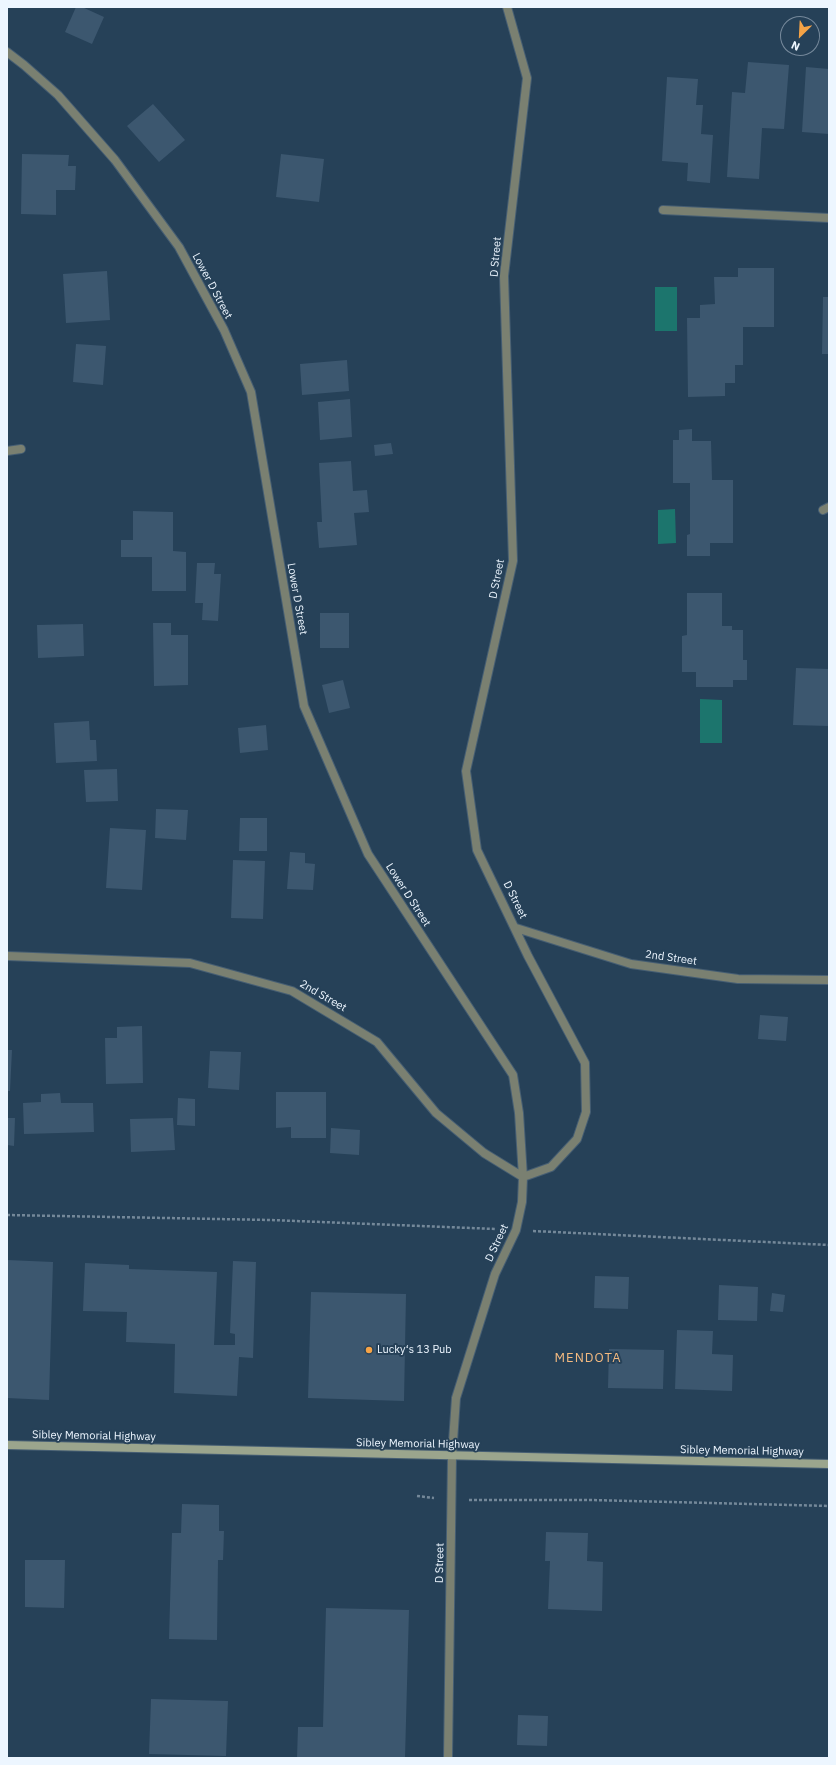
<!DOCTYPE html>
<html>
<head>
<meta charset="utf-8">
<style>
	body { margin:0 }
	#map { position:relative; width:836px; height:1765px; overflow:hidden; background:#264158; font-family:"IBM Plex Sans",sans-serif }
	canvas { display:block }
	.frame { position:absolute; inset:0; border:8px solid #edf6ff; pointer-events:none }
	.north { position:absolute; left:780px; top:16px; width:40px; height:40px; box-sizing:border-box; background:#264158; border:1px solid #76899b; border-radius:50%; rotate:204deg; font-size:11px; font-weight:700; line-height:16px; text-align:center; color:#edf6ff }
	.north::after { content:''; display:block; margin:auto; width:14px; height:18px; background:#f5a346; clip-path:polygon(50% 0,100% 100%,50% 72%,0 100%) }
</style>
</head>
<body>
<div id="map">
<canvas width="836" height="1765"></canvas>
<div class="frame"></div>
<div class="north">N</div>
</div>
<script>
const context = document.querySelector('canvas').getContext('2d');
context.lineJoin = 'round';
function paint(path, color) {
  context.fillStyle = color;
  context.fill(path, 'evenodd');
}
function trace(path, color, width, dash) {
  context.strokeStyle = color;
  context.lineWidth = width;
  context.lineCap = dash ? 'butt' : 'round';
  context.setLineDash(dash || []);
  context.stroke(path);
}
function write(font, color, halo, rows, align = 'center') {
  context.font = font + ' "IBM Plex Sans",sans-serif';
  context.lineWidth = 4;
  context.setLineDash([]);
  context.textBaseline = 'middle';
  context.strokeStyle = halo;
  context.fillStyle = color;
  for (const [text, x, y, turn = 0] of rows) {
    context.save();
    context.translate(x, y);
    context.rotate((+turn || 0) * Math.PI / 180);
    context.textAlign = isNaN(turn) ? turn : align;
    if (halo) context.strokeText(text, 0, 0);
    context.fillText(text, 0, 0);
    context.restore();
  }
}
paint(new Path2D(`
	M655 287H677V331H655Z
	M675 509 676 543 658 544V510Z
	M700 699 722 700V743H700Z`), '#1c756d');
paint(new Path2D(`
	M76 7H82L104 17 92 44 65 32Z
	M748 62 789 65 784 129 762 128 759 179 727 177 732 92 745 93Z
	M806 67 829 69V134L802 132Z
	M667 77 698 79 696 105H703L701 134 713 135 710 183 687 181 688 163 662 161Z
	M153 104 185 140 159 162 127 126Z
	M22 154 69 155 68 166H76L75 190H56V215L21 214Z
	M281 154 324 159 319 202 276 197Z
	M738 268H774V327H743V365H735V383H725V396L688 397 687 318H700V305L715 304 714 277H738Z
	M107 271 110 320 66 323 63 274Z
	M823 297H829V354H822Z
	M76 344 106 346 103 385 73 382Z
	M347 360 349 391 302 395 300 364Z
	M350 399 352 437 320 440 318 402Z
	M692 429V441H711L712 480H733V543H710V556H687V535L690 534V483H673V440H679V430Z
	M391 443 393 454 375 456 374 445Z
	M351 461 353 491 367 490 369 512 354 513 357 545 319 548 317 522H322L319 463Z
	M133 511 173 512V551L186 552V591H152V557H121V540H133Z
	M197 563H215L214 574H221L218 621 202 620 203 603H195Z
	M687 593H722V626H732V630H743V660H747V680H733V687H696V672H682V636L687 635Z
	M320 613H349V648H320Z
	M153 623H171V635H188V685L154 686Z
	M83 624 84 656 38 658 37 625Z
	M796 668 829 669V726L793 725Z
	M343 680 350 708 329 713 322 685Z
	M89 721 90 740H96L97 761 56 763 54 723Z
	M266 725 268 750 240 753 238 728Z
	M117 769 118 801 86 802 84 770Z
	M156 809 188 810 186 840 155 838Z
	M240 818H267V851H239Z
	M110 828 146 830 142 890 106 888Z
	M290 852 305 853V863L315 864 313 890 287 889Z
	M233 860 265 861 263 919 231 918Z
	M760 1015 788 1017 786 1041 758 1039Z
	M142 1026 143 1083 106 1084 105 1038H117V1027Z
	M7 1050H12L10 1091H7Z
	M210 1051 241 1052 239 1090 208 1088Z
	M276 1092H326V1138H291V1127L276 1128Z
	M60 1093 61 1103H93L94 1132 24 1134 23 1103 41 1102V1094Z
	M178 1098 195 1099V1126L177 1125Z
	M7 1118H15L14 1146 7 1145Z
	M173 1118 175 1150 131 1152 130 1119Z
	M331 1128 360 1130 359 1155 330 1153Z
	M7 1260 53 1262 49 1400 7 1398Z
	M233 1261 256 1262 253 1358 239 1357 237 1396 174 1393 175 1344 126 1342 127 1312 83 1311 85 1263 129 1265V1269L217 1272 214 1345H235V1334L230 1333Z
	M595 1276 629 1277 628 1309 594 1308Z
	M719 1285 758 1287 757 1321 718 1320Z
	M311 1292 406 1294 404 1401 308 1398Z
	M772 1293 785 1295 783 1312 770 1311Z
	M677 1330 713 1331 712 1354 733 1355 732 1391 675 1389Z
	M609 1349 664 1350 663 1389 608 1388Z
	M182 1504 219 1505V1531H224L223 1560H218L217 1640 169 1639 172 1533H181Z
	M546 1532 588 1533 587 1561 603 1562 602 1611 548 1609 550 1561H545Z
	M25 1560H65L64 1608 25 1607Z
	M326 1608 409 1610 405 1758H297L298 1727H323Z
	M151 1699 228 1701 226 1756 149 1754Z
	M518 1715 548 1716 547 1746 517 1745Z`), '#3c576f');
const service = new Path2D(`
	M663 210 829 218`);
const minor = new Path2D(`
	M507 7 527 78 504 276 513 561 466 771 477 850 528 956 585 1063 586 1112 577 1139 551 1167 523 1177
	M7 52 24 65 58 95 115 160 179 247 224 330 251 392 304 706 368 854 513 1075 519 1113 523 1177 522 1202 516 1230 495 1274 456 1398 452 1456 448 1758
	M7 451 21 449
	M823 510 829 507
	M516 928 631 964 738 979 829 980
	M7 956 190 963 292 991 377 1042 436 1113 484 1153 523 1177`);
const secondary = new Path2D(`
	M7 1445 829 1464`);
trace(service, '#465e73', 10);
trace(minor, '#465e73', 10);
trace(secondary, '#465e73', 10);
trace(new Path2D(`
	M7 1215 271 1220 496 1229
	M533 1231 829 1245
	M417 1496 434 1498
	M469 1500H592L829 1506`), '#748899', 2.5, [3, 2]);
trace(service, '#7a8071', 8);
trace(minor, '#7a8071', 8);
trace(secondary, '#9ba58d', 8);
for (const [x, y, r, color] of [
	[369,1350,4,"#f5a346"]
]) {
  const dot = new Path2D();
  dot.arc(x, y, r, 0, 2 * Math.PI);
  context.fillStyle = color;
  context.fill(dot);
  trace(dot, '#264158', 1.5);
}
write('11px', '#edf6ff', '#264158', [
	["D Street",496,257,-85],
	["Lower D Street",212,286,62],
	["D Street",497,579,-79],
	["Lower D Street",297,599,80],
	["Lower D Street",408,895,57],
	["D Street",515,900,64],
	["2nd Street",671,958,8],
	["2nd Street",323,996,30],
	["D Street",497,1243,-65],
	["Sibley Memorial Highway",94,1436,1],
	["Sibley Memorial Highway",418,1444,1],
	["Sibley Memorial Highway",742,1451,1],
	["D Street",440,1563,-89]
]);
write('11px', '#edf6ff', '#264158', [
	["Lucky‘s 13 Pub",377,1350]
], 'left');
context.letterSpacing = '1px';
write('13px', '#f4ba80', '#264158', [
	["MENDOTA",588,1358]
]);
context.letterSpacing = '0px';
</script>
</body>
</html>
